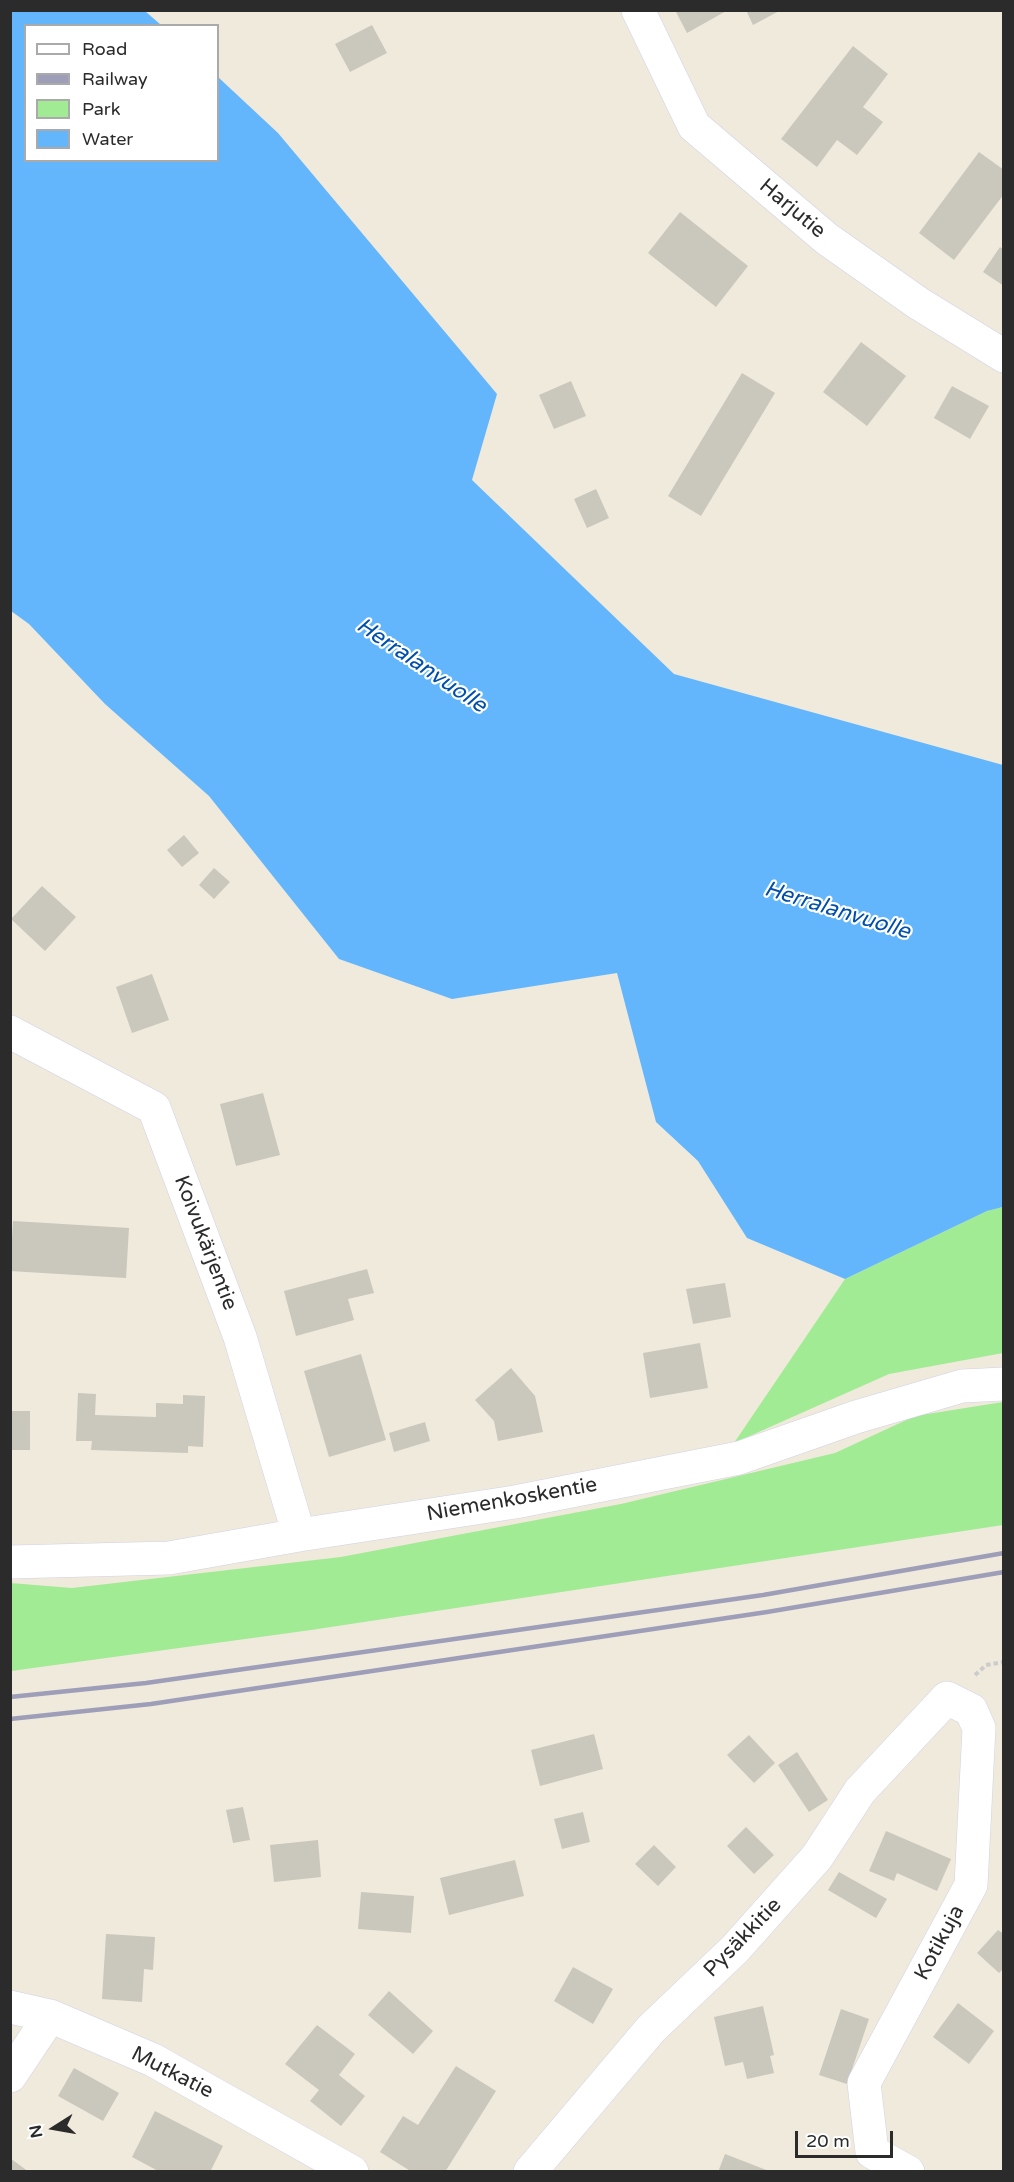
<!DOCTYPE html>
<html>
<head>
<meta charset="utf-8">
<style>
	body { margin:0 }
	#map { position:relative; width:1014px; height:2182px; overflow:hidden; background:#efeadc; font-family:"Varela Round",sans-serif }
	canvas { display:block }
	.frame { position:absolute; inset:0; border:12px solid #2b2b2b; pointer-events:none }
	.legend { position:absolute; left:24px; top:24px; width:195px; height:138px; box-sizing:border-box; background:#fff; border:2px solid #aaa; margin:0; padding:8px 10px; list-style:none; font-size:18px; color:#2b2b2b }
	.legend li { display:flex; align-items:center; gap:12px; height:30px }
	.legend b { width:30px; border:2px solid #aaa }
	.north { position:absolute; left:24px; top:2098px; width:60px; height:60px; -webkit-text-stroke:4px #fff; paint-order:stroke; rotate:259deg; font-size:16px; font-weight:700; line-height:24px; text-align:center; color:#2b2b2b }
	.north::after { content:''; display:block; margin:auto; width:21px; height:27px; background:#2b2b2b; clip-path:polygon(50% 0,100% 100%,50% 72%,0 100%) }
	.scale { position:absolute; left:795px; top:2131px; width:98px; height:27px; box-sizing:border-box; border:3px solid #2b2b2b; border-top:0; padding-left:8px; font-size:18px; line-height:21px; white-space:nowrap; color:#2b2b2b; -webkit-text-stroke:4px #fff; paint-order:stroke }
</style>
</head>
<body>
<div id="map">
<canvas width="1014" height="2182"></canvas>
<div class="frame"></div>
<ul class="legend">
<li><b style="height:8px;background:#fff"></b>Road</li>
<li><b style="height:8px;background:#9f9eb8"></b>Railway</li>
<li><b style="height:16px;background:#a0eb93"></b>Park</li>
<li><b style="height:16px;background:#64b6fc"></b>Water</li>
</ul>
<div class="north">N</div>
<div class="scale">20 m</div>
</div>
<script>
const context = document.querySelector('canvas').getContext('2d');
context.lineJoin = 'round';
function paint(path, color) {
  context.fillStyle = color;
  context.fill(path, 'evenodd');
}
function trace(path, color, width, dash) {
  context.strokeStyle = color;
  context.lineWidth = width;
  context.lineCap = dash ? 'butt' : 'round';
  context.setLineDash(dash || []);
  context.stroke(path);
}
function write(font, color, halo, rows, align = 'center') {
  context.font = font + ' "Varela Round",sans-serif';
  context.lineWidth = 4.5;
  context.setLineDash([]);
  context.textBaseline = 'middle';
  context.strokeStyle = halo;
  context.fillStyle = color;
  for (const [text, x, y, turn = 0] of rows) {
    context.save();
    context.translate(x, y);
    context.rotate((+turn || 0) * Math.PI / 180);
    context.textAlign = isNaN(turn) ? turn : align;
    if (halo) context.strokeText(text, 0, 0);
    context.fillText(text, 0, 0);
    context.restore();
  }
}
paint(new Path2D(`
	M1003 1207V1353L889 1374 734 1443 845 1279 987 1211Z
	M1003 1402V1525L311 1630 11 1671 10 1583 72 1588 341 1557 621 1504 835 1453 915 1416Z`), '#a0eb93');
paint(new Path2D(`
	M11 10 145 11 161 25 26 26V160H218V77L278 133 497 394 472 480 674 674 1003 765V1207L987 1211 845 1279 747 1238 698 1161 656 1122 617 973 452 999 339 959 209 796 105 704 29 624 11 611Z`), '#64b6fc');
paint(new Path2D(`
	M675 10H728L687 33Z
	M746 10H781L753 25Z
	M372 25 387 53 350 72 335 44Z
	M853 46 888 74 863 107 883 122 857 155 837 140 817 167 781 139Z
	M979 152 1004 170V194L954 260 919 233Z
	M680 212 748 266 716 307 648 253Z
	M1000 247 1004 250V286L983 272Z
	M861 342 906 376 867 426 823 392Z
	M742 373 775 393 701 516 668 496Z
	M571 381 586 416 554 429 539 395Z
	M952 386 989 406 970 439 934 418Z
	M596 489 609 518 587 528 574 499Z
	M184 835 199 853 182 867 167 850Z
	M214 868 230 882 214 899 199 885Z
	M42 886 76 917 45 951 11 919Z
	M152 974 169 1020 132 1033 116 987Z
	M263 1093 280 1155 236 1166 220 1104Z
	M13 1221 129 1228 126 1278 10 1271Z
	M367 1269 374 1293 348 1299 354 1320 296 1336 284 1291Z
	M725 1283 731 1317 693 1324 686 1289Z
	M700 1343 708 1388 650 1398 643 1353Z
	M361 1354 386 1440 329 1457 304 1371Z
	M511 1368 535 1396 543 1432 498 1441 494 1421 475 1400Z
	M78 1393 96 1394 95 1415 156 1417V1403L183 1404V1395L205 1396 203 1447 188 1446V1453L91 1450 92 1441H76Z
	M10 1411H30V1450H10Z
	M425 1422 430 1441 394 1452 389 1433Z
	M594 1734 603 1769 540 1786 531 1750Z
	M749 1735 775 1763 754 1783 727 1755Z
	M797 1752 828 1800 809 1812 778 1765Z
	M243 1807 250 1840 233 1843 226 1810Z
	M583 1812 590 1842 562 1849 554 1819Z
	M746 1827 774 1855 754 1874 727 1846Z
	M886 1831 951 1859 937 1891 897 1873 894 1881 869 1871Z
	M318 1840 321 1877 274 1882 270 1845Z
	M654 1845 676 1867 658 1886 635 1864Z
	M515 1860 524 1896 449 1915 440 1878Z
	M839 1872 887 1899 876 1918 828 1890Z
	M361 1892 414 1896 411 1933 358 1929Z
	M998 1930 1004 1934V1968L999 1973 977 1953Z
	M106 1934 155 1937 153 1970 144 1969 142 2002 102 1999Z
	M573 1967 613 1989 593 2024 554 2001Z
	M389 1991 433 2031 413 2054 368 2015Z
	M958 2003 994 2031 969 2064 933 2037Z
	M763 2006 774 2055 770 2056 774 2073 747 2079 743 2062 725 2066 714 2017Z
	M841 2009 869 2019 847 2084 819 2075Z
	M317 2025 355 2054 339 2075 365 2096 341 2126 310 2101 319 2090 285 2064Z
	M456 2066 496 2091 445 2172H412L380 2152 403 2116 418 2125Z
	M74 2068 119 2093 103 2121 58 2096Z
	M155 2111 223 2146 210 2172H160L132 2157Z
	M725 2154 769 2171V2172H718Z
	M10 2158 29 2172H10Z`), '#cac7bc');
const street = new Path2D(`
	M638 10 694 126 827 239 918 303 1004 356
	M10 1032 154 1108 240 1337 299 1535
	M10 1562 169 1558 299 1535 515 1502 739 1458 856 1417 962 1386 1004 1384
	M10 2007 50 2016
	M10 2076 50 2016 153 2060 352 2172
	M530 2172 651 2029 735 1949 817 1857 860 1791 947 1698 971 1710 979 1728 971 1885 864 2083 872 2152 908 2172`);
trace(street, '#d1d1e6', 34);
trace(new Path2D(`
	M975 1675 986 1665 1004 1662`), '#ccc', 4, [4.5, 3]);
trace(street, '#fff', 33);
trace(new Path2D(`
	M10 1697 146 1683 763 1595 1004 1553
	M10 1719 151 1704 767 1612 1004 1572`), '#9f9eb8', 4.5);
write('21px', '#2b2b2b', '#fff', [
	["Harjutie",792,209,40],
	["Koivukärjentie",205,1243,69],
	["Niemenkoskentie",512,1500,-10],
	["Pysäkkitie",743,1938,-46],
	["Kotikuja",940,1943,-62],
	["Mutkatie",172,2073,27]
]);
write('italic 22px', '#004fab', '#fff', [
	["Herralanvuolle",421,666,34],
	["Herralanvuolle",837,911,17]
]);
</script>
</body>
</html>
